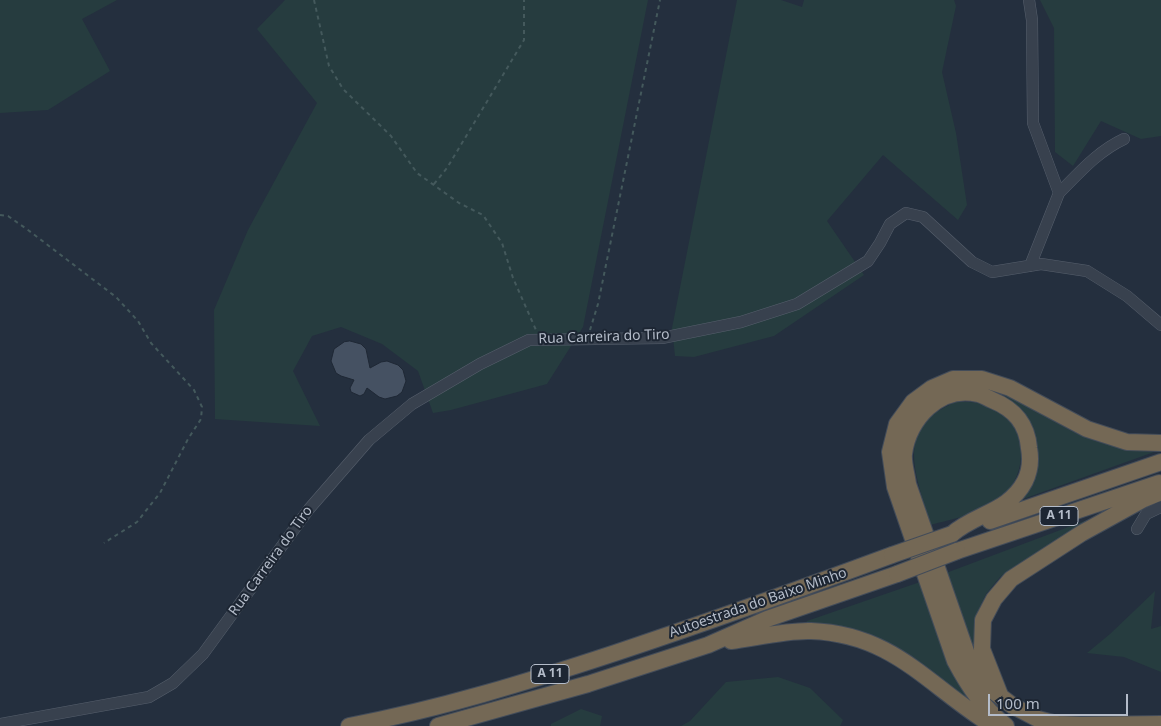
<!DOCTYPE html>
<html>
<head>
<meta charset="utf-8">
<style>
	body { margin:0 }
	#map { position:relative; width:1161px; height:726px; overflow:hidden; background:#242f3e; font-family:"Noto Sans",sans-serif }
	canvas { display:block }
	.scale { position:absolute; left:988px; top:694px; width:140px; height:22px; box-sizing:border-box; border:2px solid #b4bcc9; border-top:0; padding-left:6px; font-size:15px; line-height:18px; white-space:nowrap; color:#b4bcc9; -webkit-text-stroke:4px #1d2633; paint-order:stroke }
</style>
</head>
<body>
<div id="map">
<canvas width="1161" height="726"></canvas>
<div class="scale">100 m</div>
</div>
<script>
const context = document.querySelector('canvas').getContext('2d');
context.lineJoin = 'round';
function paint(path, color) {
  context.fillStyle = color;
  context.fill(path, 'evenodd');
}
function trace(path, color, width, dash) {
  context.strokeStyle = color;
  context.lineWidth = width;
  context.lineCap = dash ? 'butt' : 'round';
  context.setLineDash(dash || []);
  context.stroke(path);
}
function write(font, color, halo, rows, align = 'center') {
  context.font = font + ' "Noto Sans",sans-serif';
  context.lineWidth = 4;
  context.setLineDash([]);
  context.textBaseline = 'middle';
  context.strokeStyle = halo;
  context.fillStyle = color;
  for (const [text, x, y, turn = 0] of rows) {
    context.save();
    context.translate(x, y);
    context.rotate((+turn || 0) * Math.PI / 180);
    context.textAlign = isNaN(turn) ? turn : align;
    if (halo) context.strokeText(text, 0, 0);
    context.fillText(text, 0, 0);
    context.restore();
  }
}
paint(new Path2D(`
	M0 0H117L82 19 110 71 48 110 0 113Z
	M285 0H648L583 327 547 384 451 410 433 413 418 371 382 344 341 327 312 336 293 371 320 426 215 419 214 310 248 230 317 103 257 29Z
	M737 0H781L802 7 804 0H954L956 6 942 72 956 133 967 205 958 220 883 155 827 221 864 275 774 336 694 357 675 356 672 328Z
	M1040 0H1161V136L1141 139 1101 121 1073 166 1055 152 1054 28Z
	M1001 393C1028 403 1051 421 1076 433 1101 445 1127 450 1154 452L1023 499 1030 488 1013 403Z
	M956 402C968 402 982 401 993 407 1029 428 1029 472 1001 499 985 514 951 519 930 525 918 476 891 428 956 402Z
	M1103 514 1017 565 1000 577 986 594 979 609 975 625 974 648 970 642 946 573Z
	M920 582 970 701C916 660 877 624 805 624L807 621Z
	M1155 591 1151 629 1161 626V672L1124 657 1087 653 1110 634Z
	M778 677 810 688 843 720 840 726H681L690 721 726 682Z
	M581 709 602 716 600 726H551V724Z`), '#263c3f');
const building = new Path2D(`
	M350 341 361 344 366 349 370 368 381 362 387 361 398 365 403 370 406 381 402 392 397 396 385 399 379 397 367 388 364 394 360 396 351 392 350 388 354 380 341 376 336 373 331 361 334 349 344 342Z`);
paint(building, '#455162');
trace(building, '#1f2835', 1);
const minor = new Path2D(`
	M1029 0 1032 20 1033 123 1059 193 1030 266
	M1059 193C1079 173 1098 151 1124 139
	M1137 529 1146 514 1161 507
	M0 724 149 697 173 683 203 654 309 509 369 440 412 404 480 364 529 340 662 338 741 322 797 304 868 261 880 243 890 224 906 213 923 217 972 262 992 272 1041 264 1087 271 1127 296 1161 325`);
const highway = new Path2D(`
	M990 521 1161 462
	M952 534C976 513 1009 512 1025 481 1030 471 1031 459 1029 448 1027 423 1014 409 992 400 987 398 983 395 978 394 940 385 908 419 904 454 903 463 907 475 908 484L968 657 980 681 1013 706 1038 719 1057 724 1081 725 1161 724
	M957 551 1159 483
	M731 641C754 638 788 630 811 631 894 634 928 686 993 726
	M1000 695 982 649 983 620 994 599 1011 579 1082 533 1142 500 1161 492
	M349 726C440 709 527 682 615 653 708 622 800 589 892 555
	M438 726 588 684 708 645 767 619 897 574
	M1006 726C982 706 970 689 955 661L895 487 890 452 897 424 913 402 932 388 953 379H982L1010 388 1087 429 1127 442 1161 443`);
trace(minor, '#565f6c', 12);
trace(highway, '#434c59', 18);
trace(new Path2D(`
	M314 0 329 66 343 89 391 136 417 173 459 203 483 215 502 243 513 278 536 330
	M434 184 447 168 524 40V0
	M0 215 8 216 28 230 116 297 138 321 151 343 194 390 202 407 201 419 188 439 160 493 137 522 104 543
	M590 330 598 304 660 0`), '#44595c', 2, [4, 4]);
trace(minor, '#38414e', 11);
trace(highway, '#746855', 16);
const highwayBridge = new Path2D(`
	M892 555 952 534
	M897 574 957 551`);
trace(highwayBridge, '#434c59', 18, []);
trace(highwayBridge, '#746855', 16);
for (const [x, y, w] of [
	[1059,516,38],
	[550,674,38]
]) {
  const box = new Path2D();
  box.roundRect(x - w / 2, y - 9.5, w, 19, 4);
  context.fillStyle = '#1d2633';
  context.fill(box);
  trace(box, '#b4bcc9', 1);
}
write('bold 12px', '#b4bcc9', null, [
	["A 11",1059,516],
	["A 11",550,674]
]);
write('14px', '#b4bcc9', '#1d2633', [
	["Rua Carreira do Tiro",604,337,-2],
	["Rua Carreira do Tiro",271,561,-54],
	["Autoestrada do Baixo Minho",758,603,-19]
]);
</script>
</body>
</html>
